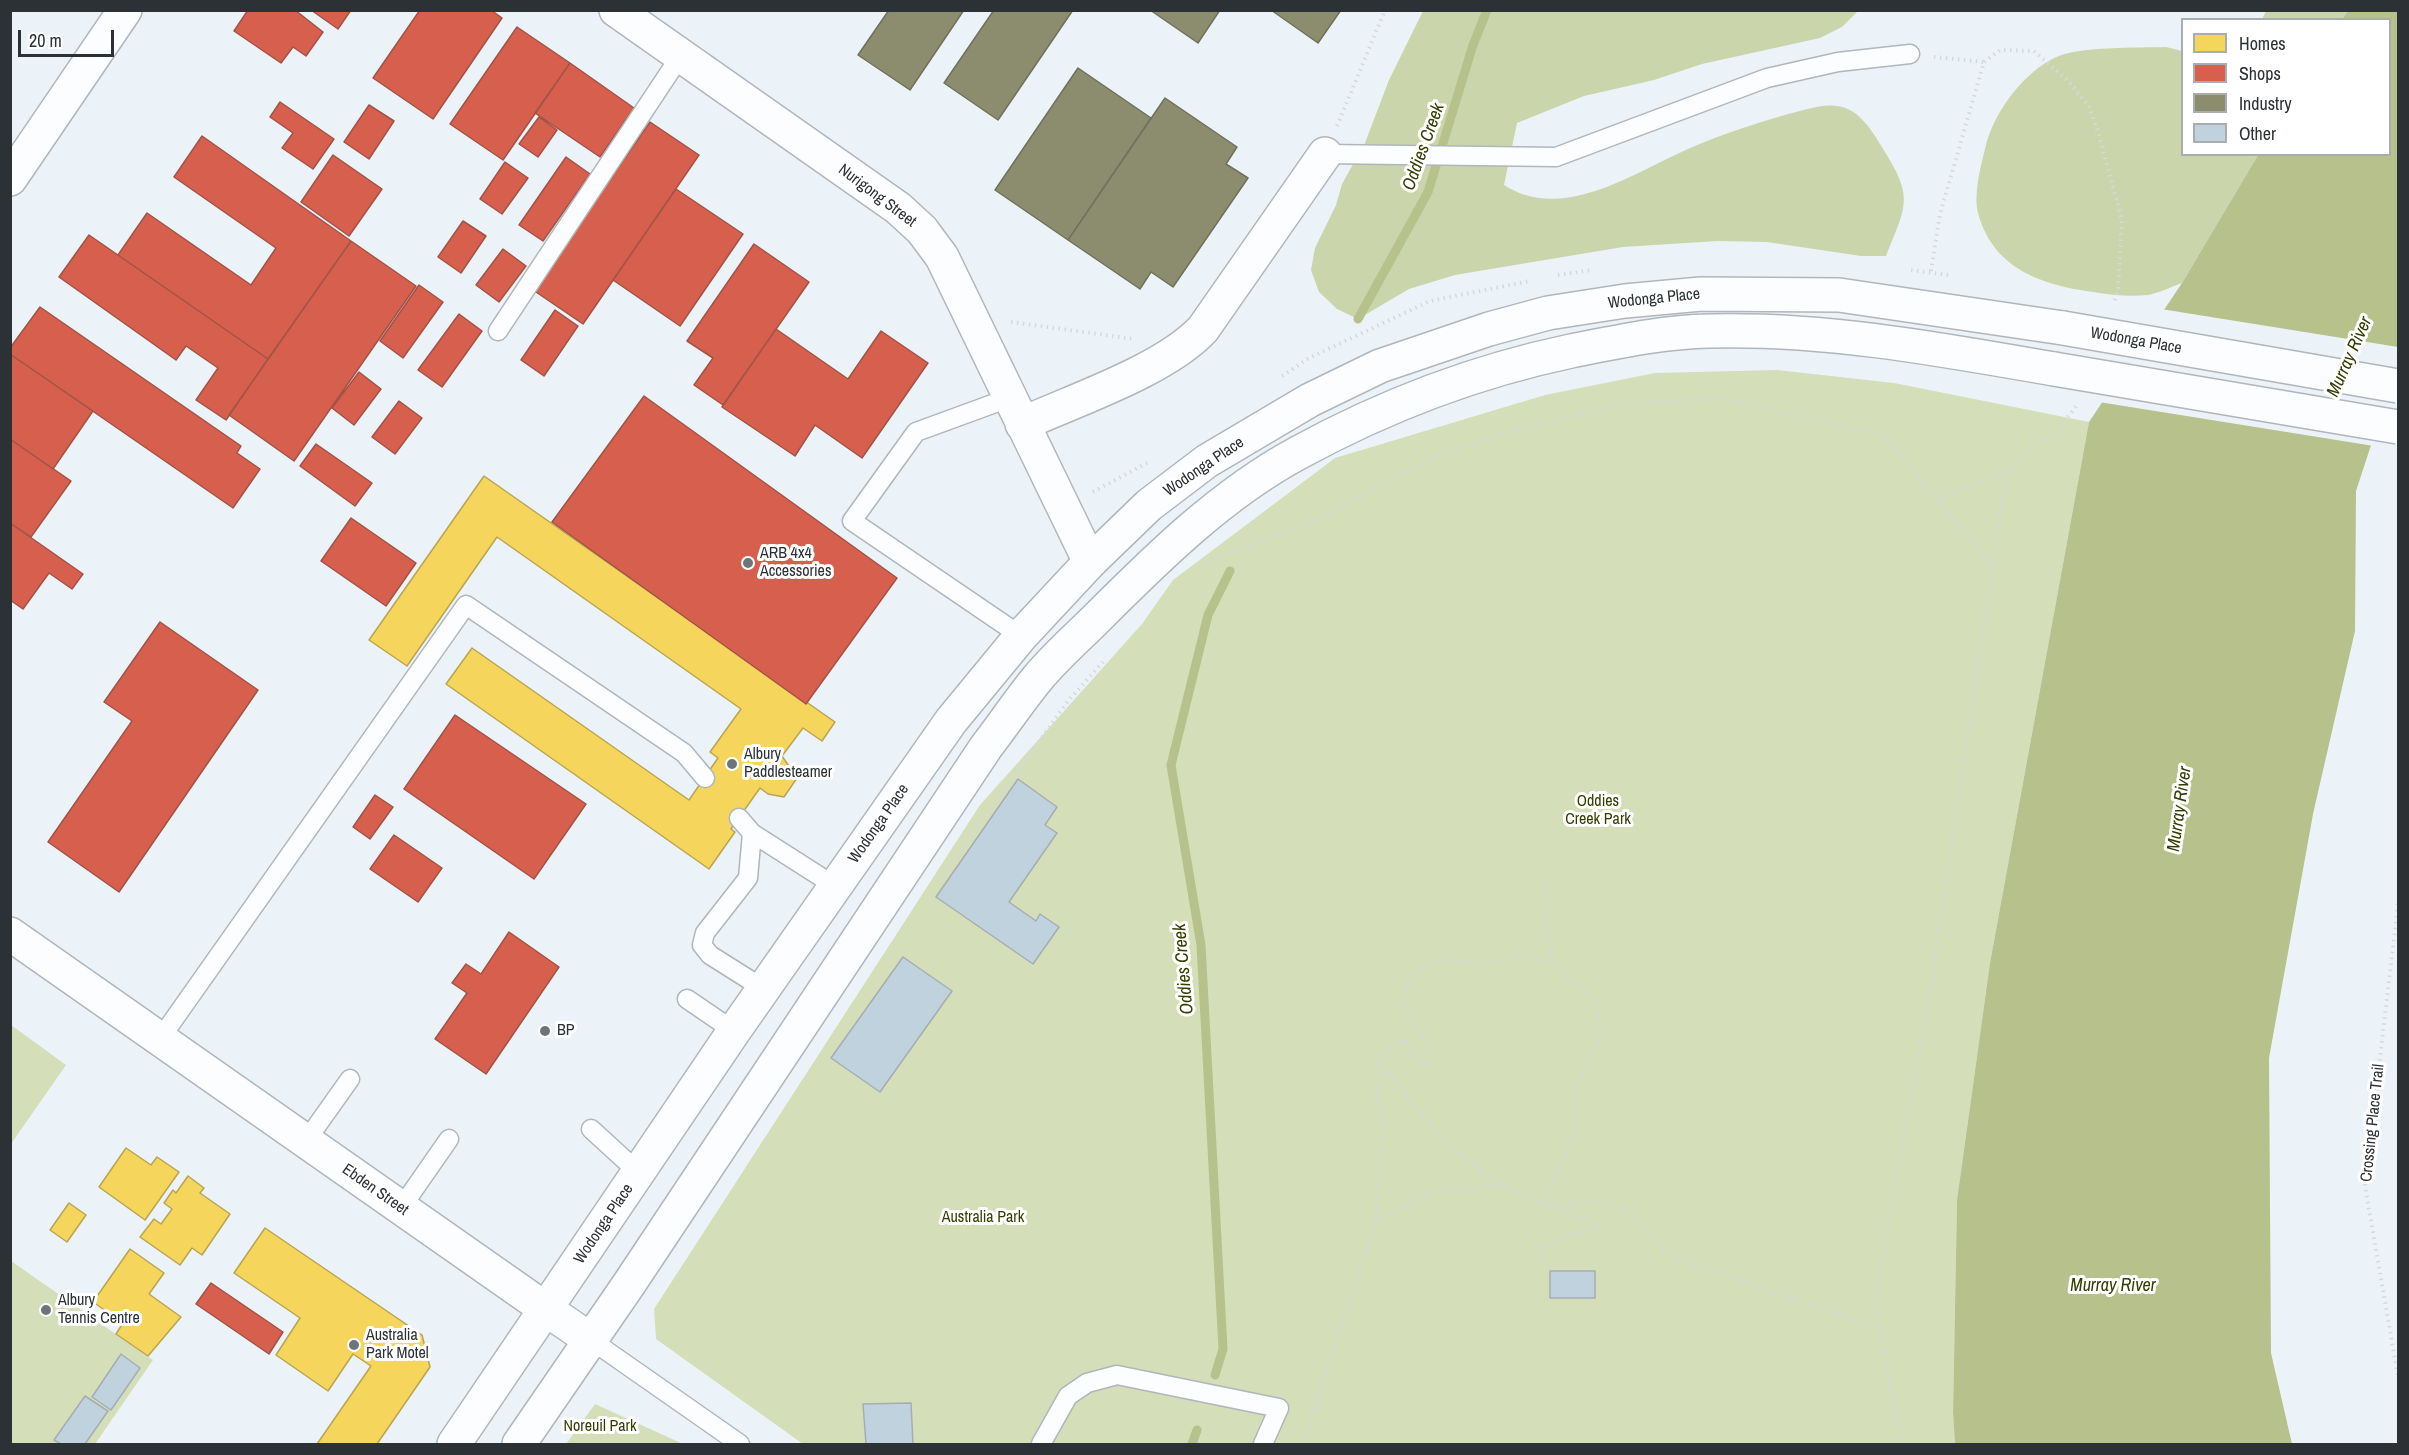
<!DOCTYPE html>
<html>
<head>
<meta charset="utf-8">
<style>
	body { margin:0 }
	#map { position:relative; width:2409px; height:1455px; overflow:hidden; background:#ebf3f9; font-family:"Archivo Narrow",sans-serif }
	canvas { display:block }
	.frame { position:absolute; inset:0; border:12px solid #2b3134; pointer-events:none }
	.legend { position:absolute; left:2181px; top:18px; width:210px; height:138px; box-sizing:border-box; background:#fff; border:2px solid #aaadae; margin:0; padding:8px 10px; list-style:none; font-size:18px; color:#2b3134 }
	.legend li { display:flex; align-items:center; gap:12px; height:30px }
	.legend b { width:30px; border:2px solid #aaadae }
	.scale { position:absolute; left:18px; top:30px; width:96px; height:27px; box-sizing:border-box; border:3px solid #2b3134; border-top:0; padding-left:8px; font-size:18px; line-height:21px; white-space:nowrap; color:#2b3134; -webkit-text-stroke:4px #fff; paint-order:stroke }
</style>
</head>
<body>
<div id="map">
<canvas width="2409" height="1455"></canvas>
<div class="frame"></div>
<ul class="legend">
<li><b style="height:16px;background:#f6d55c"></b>Homes</li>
<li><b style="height:16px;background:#d6604d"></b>Shops</li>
<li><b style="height:16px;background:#8c8c6e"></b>Industry</li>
<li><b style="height:16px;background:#c0d2de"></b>Other</li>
</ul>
<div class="scale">20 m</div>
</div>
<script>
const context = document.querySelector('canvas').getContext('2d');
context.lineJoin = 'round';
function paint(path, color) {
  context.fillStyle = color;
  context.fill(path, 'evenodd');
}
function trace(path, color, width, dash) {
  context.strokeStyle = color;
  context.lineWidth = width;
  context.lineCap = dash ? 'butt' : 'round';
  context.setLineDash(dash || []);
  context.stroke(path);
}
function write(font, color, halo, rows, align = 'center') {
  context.font = font + ' "Archivo Narrow",sans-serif';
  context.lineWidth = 6;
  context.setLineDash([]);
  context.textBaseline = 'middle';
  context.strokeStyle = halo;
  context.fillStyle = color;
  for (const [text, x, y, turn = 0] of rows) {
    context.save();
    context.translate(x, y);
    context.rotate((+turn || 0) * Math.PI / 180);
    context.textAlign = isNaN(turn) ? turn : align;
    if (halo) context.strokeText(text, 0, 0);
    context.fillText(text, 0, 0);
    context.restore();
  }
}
paint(new Path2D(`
	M1777 370 1894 383 2089 422 1990 963 1957 1200 1953 1413 1955 1444H803L656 1339 654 1309 980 805 1142 624 1173 580 1335 458 1545 395 1655 373Z
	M11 1025 66 1065 11 1144Z
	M11 1261 153 1360 95 1444H11Z
	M595 1404 683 1444H566Z`), '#d4deb8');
paint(new Path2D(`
	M1423 11H1858L1842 27 1820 38 1702 64 1654 80 1584 96 1517 123 1504 185C1558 220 1623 180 1673 156 1709 138 1750 125 1788 114 1805 110 1825 102 1842 107 1861 112 1872 131 1882 147 1914 198 1907 204 1886 256H1861L1767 242 1718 241 1623 247 1455 275 1409 289 1358 319 1337 309 1319 292 1311 270 1315 248 1336 205 1342 184 1365 143 1389 80Z
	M2266 11V10L2348 11 2342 19H2262Z
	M2166 47 2182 51V154L2258 155 2182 283C2171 287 2159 293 2148 295 2131 297 2110 295 2093 292 2042 285 1993 269 1978 213 1973 193 1982 161 1987 141 1997 109 2023 74 2054 58 2078 46 2138 48 2166 47Z`), '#cad5ac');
paint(new Path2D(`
	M2348 11H2398V363L2356 491 2355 631 2313 814 2269 1058 2271 1353 2292 1444H1955L1953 1413 1957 1200 1990 963 2089 422 2182 283 2258 155 2390 154V20L2342 19Z`), '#b6c18c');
paint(new Path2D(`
	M2161 309 2398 347V373L2374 446 2099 402Z`), '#ebf3f9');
const homes = new Path2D(`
	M484 476 835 722 822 741 803 728 782 756 797 778 784 797 768 794 760 788 731 829 735 832 709 869 446 684 472 648 689 800 718 758 710 752 741 709 497 537 407 666 369 640Z
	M126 1148 151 1165 157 1157 179 1172 145 1220 99 1187Z
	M188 1176 204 1188 200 1193 230 1214 202 1255 192 1248 180 1265 140 1237 154 1219 161 1224 172 1209 164 1203 173 1190 176 1193Z
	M69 1203 86 1215 67 1242 50 1230Z
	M265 1228 422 1335 430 1367 377 1444H317L371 1366 353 1354 328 1391 276 1355 300 1318 234 1273Z
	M130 1249 164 1273 149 1294 181 1317 148 1356 116 1334 123 1323 93 1302Z`);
paint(homes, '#f6d55c');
trace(homes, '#b9a450', 1.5);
const shops = new Path2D(`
	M248 10H295L323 32 306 56 293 47 281 63 234 31Z
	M311 10H351L338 29Z
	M420 10H491L502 18 433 119 373 78Z
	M517 27 570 63 503 160 450 124Z
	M570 63 634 108 600 157 535 113Z
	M280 102 334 139 313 169 282 148 293 133 270 117Z
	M369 105 394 121 369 159 344 142Z
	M539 117 557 130 538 157 519 144Z
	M650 122 699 155 583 324 533 290Z
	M202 136 351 241 268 359 118 255 147 213 251 285 276 248 174 177Z
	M333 155 382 189 349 236 301 202Z
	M566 157 590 174 543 241 519 225Z
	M505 162 528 178 502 214 480 199Z
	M676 189 743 234 680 326 613 280Z
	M463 221 486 236 461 273 438 257Z
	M89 235 268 359 226 420 196 400 218 368 186 346 176 360 59 277Z
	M351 241 416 286 294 461 229 415Z
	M754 244 809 282 723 405 694 385 713 358 687 341Z
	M503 249 526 266 499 302 476 285Z
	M419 285 443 302 403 358 380 341Z
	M40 307 241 446 237 453 260 469 233 508 10 354V348Z
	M555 310 578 326 544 376 521 360Z
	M459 314 482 331 442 387 418 370Z
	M776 329 848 379 881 331 928 363 862 458 815 425 795 456 722 407Z
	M10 354 93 411 53 469 10 439Z
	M359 372 381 389 354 425 332 408Z
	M644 396 897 578 806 704 552 522Z
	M399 401 422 418 395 454 372 437Z
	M10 439 71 481 31 537 10 523Z
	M316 444 372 483 355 506 300 466Z
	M351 518 416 563 386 606 321 561Z
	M10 523 83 574 72 589 49 573 23 609 10 600Z
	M160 622 258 690 119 892 48 842 132 721 104 702Z
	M455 715 586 804 534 879 404 789Z
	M375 795 393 807 370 839 353 827Z
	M394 835 442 868 418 902 370 869Z
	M509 932 559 967 486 1074 435 1039 467 993 452 983 466 964 481 974Z
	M211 1283 283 1332 269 1354 196 1304Z`);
paint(shops, '#d6604d');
trace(shops, '#a35246', 1.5);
const industry = new Path2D(`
	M889 10H964L910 90 858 55Z
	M994 10H1073L998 120 944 83Z
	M1150 10H1220L1198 43Z
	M1271 10H1341L1318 43Z
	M1078 68 1151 118 1068 240 995 190Z
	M1165 98 1237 147 1226 164 1248 178 1173 287 1151 272 1140 289 1068 240Z`);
paint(industry, '#8c8c6e');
trace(industry, '#6f715d', 1.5);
trace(new Path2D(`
	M1358 319 1428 192 1473 45 1487 10
	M1215 1375 1223 1349 1201 945 1171 765 1208 615 1230 571
	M1192 1444 1197 1430`), '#b6c18c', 9);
const building = new Path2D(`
	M1018 779 1057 807 1045 825 1057 833 1009 902 1036 921 1040 914 1059 927 1033 964 936 897Z
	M903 957 952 991 880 1092 831 1058Z
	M1550 1271H1595V1298H1550Z
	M121 1354 140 1368 111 1410 92 1397Z
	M85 1396 108 1411 85 1444H61L54 1440Z
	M911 1403 913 1444H866L863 1404Z`);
paint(building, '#c0d2de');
trace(building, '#a6adb2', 1.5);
const service = new Path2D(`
	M1325 154 1556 157 1767 78 1838 62 1910 54
	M498 331 681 55
	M1009 398 916 432 852 521 1021 636
	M739 818 752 833 835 886
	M752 833 748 878 705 933 702 945 710 955 764 989
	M687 999 734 1031
	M160 1039 466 605 684 753 705 778
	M591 1129 638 1172
	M306 1141 350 1079
	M401 1208 449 1139
	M591 1340 740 1444
	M1041 1444 1068 1396 1087 1383 1117 1375 1279 1408 1263 1444`);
const minor = new Path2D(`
	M616 10 898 208 922 230 942 257 1090 562
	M10 179 125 10
	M1022 424C1075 400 1165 370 1203 329L1325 154`);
const tertiary = new Path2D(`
	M10 934 547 1310`);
const secondary = new Path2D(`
	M547 1310 591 1340
	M454 1444 734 1031 951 721 1021 636 1090 562 1149 505 1207 461 1310 400 1380 366 1489 329 1548 313 1625 301 1701 294 1839 295 2063 328
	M519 1444 629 1284 986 747C1003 725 1019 701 1037 679 1055 657 1077 638 1097 618 1158 557 1222 494 1298 453 1384 406 1476 371 1571 351 1617 342 1662 332 1709 331 1826 328 1939 349 2054 369`);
trace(service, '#b0b6bb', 21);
trace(minor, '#b0b6bb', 36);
trace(tertiary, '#b0b6bb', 36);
trace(secondary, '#b0b6bb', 36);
trace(new Path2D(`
	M1934 57 1984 62
	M1337 126 1385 10
	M1911 270 1948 275
	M1931 271 1940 214 1984 62 2000 50 2034 51 2068 81 2089 106 2099 135 2122 220 2118 288 2114 304
	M1558 275 1592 270
	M1011 322 1134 339
	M1282 376 1309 358 1430 301 1530 281
	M1093 492 1147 463
	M1937 499 1994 566
	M1205 563 1315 521 1436 456 1512 430 1624 404 1718 398 1882 434 1937 499 2008 471
	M941 879 1068 701 1103 662
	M1547 881 1546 935 1553 963 1592 998 1602 1031 1576 1084 1574 1132 1545 1204 1600 1226 1536 1247 1550 1271
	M2398 904 2365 1186 2398 1377
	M1500 1185 1545 1204 1604 1202 1633 1213 1658 1245 1675 1258 1881 1329
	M1377 1220 1431 1193 1500 1185 1453 1148 1410 1102 1379 1058
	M1302 1444 1376 1220 1383 1127 1376 1088 1379 1058 1388 1047 1405 1040 1416 1063 1428 1066 1429 1047 1402 1002 1411 975 1439 959 1486 965 1519 954 1553 963
	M1901 1444 1875 1300 1933 972 2001 507 2009 471 2033 443 2056 433 2077 405`), '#d6d9da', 4, [1.5, 4.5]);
trace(service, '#fcfdfe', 18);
trace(minor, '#fcfdfe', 33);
trace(tertiary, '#fcfdfe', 33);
trace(secondary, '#fcfdfe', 33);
const secondaryBridge = new Path2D(`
	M2063 328 2398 386
	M2054 369 2398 427`);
trace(secondaryBridge, '#b0b6bb', 36, []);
trace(secondaryBridge, '#fcfdfe', 33);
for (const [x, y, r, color] of [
	[748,563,6,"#6e7579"],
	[732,764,6,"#6e7579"],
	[545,1031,6,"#6e7579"],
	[46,1310,6,"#6e7579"],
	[354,1345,6,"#6e7579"]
]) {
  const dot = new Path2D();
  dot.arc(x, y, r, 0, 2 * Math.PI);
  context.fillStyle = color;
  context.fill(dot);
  trace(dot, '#fff', 2);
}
write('16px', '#2b3134', '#fff', [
	["Nurigong Street",877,196,37],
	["Wodonga Place",1654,299,-6],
	["Wodonga Place",2136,341,10],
	["Wodonga Place",1204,467,-34],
	["Wodonga Place",879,824,-55],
	["Crossing Place Trail",2373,1123,-84],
	["Ebden Street",375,1190,35],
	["Wodonga Place",604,1224,-56]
]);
write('16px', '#2b3134', '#fff', [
	["ARB 4x4",760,554],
	["Accessories",760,572],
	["Albury",744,755],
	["Paddlesteamer",744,773],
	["BP",557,1031],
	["Albury",58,1301],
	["Tennis Centre",58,1319],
	["Australia",366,1336],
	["Park Motel",366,1354]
], 'left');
write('16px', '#373d00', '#fff', [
	["Oddies",1598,802],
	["Creek Park",1598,820],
	["Australia Park",983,1218],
	["Noreuil Park",600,1427]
]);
write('italic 18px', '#363d00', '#fff', [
	["Oddies Creek",1424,147,-70],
	["Murray River",2350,357,-66],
	["Murray River",2180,809,-82],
	["Oddies Creek",1184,969,-95],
	["Murray River",2113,1286]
]);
</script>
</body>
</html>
